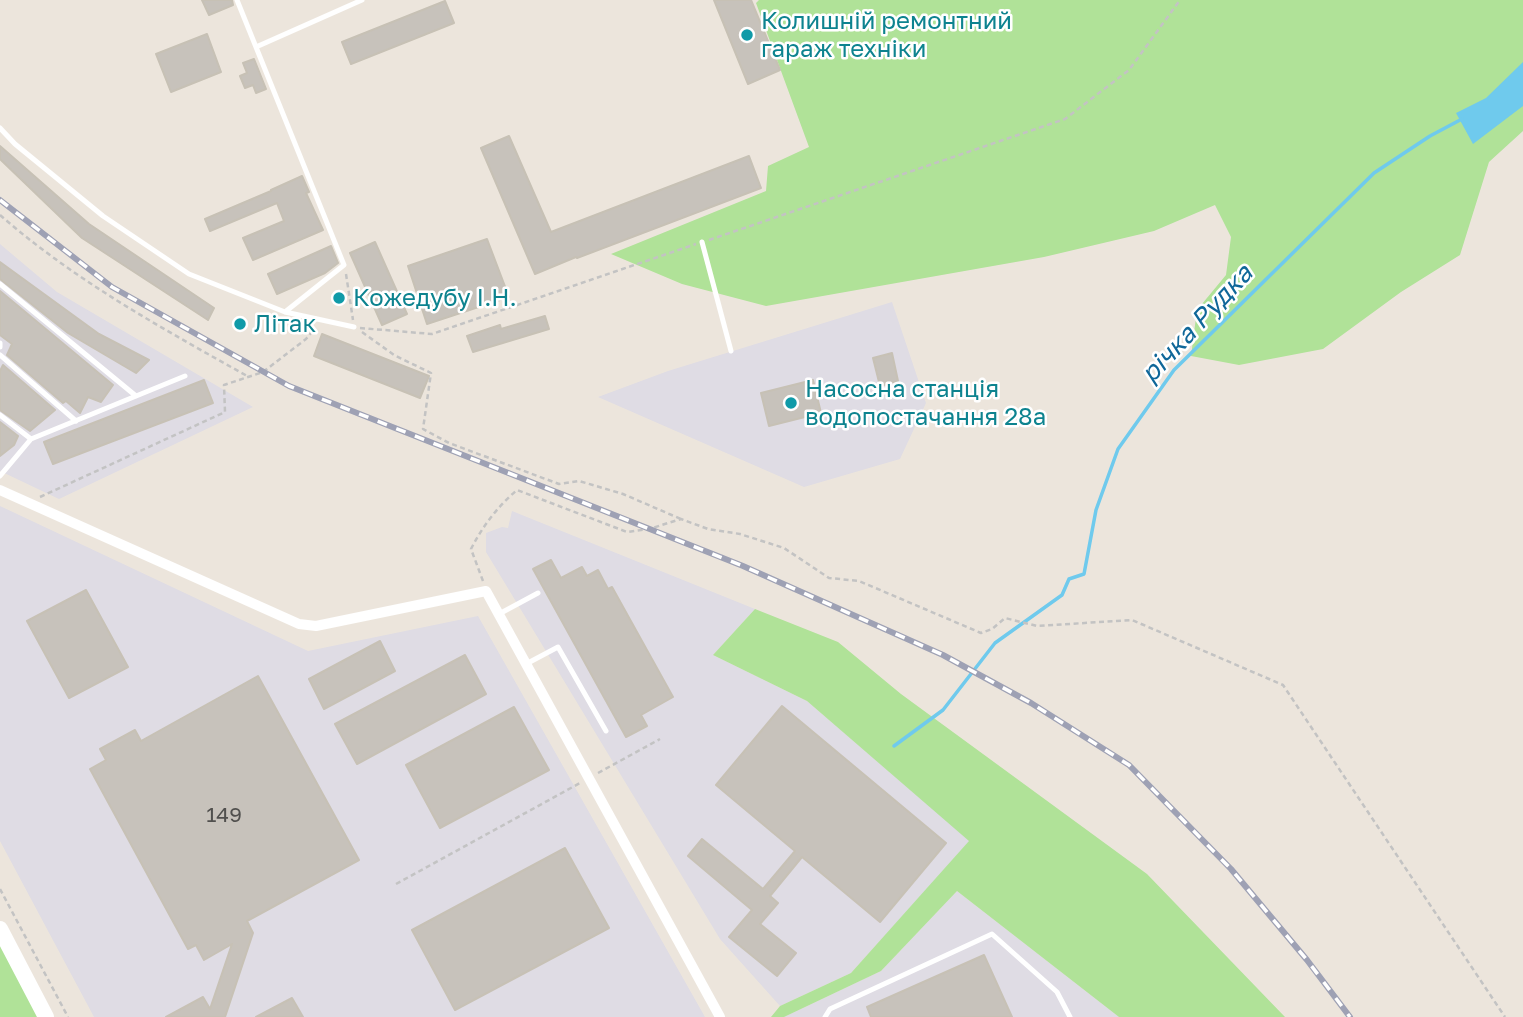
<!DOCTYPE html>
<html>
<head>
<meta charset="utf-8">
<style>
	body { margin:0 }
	canvas { display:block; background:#ece5dc }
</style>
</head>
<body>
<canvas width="1523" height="1017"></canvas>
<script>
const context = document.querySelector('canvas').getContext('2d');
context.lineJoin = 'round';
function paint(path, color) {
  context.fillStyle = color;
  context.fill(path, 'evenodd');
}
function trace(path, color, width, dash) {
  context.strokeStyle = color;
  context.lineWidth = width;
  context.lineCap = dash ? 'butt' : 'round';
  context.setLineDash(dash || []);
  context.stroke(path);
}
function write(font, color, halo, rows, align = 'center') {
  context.font = font + ' "Golos Text",sans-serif';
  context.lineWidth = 5;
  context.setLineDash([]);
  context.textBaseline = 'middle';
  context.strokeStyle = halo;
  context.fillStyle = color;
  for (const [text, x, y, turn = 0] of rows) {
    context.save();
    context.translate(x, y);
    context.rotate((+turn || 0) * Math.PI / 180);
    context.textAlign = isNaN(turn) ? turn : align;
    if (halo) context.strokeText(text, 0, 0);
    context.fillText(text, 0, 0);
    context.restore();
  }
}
paint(new Path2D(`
	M0 244 57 292 253 407 59 499 0 471Z
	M892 302 926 403 900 459 804 487 598 397 668 371Z
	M0 506 308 651 478 616 705 1017H94L0 841Z
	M512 511 755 609 713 655 807 701 970 841 851 973 780 1006 720 939 486 552V533L502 527 508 528Z
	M957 891 1119 1017H784L881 971Z`), '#dfdce4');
paint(new Path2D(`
	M759 0H1523V131L1489 162 1460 255 1401 292 1323 349 1239 365 1191 356 1197 310 1226 275 1231 237 1215 205 1154 231 1044 257 766 306 682 284 611 254 766 191 768 166 809 147 756 3Z
	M755 609 838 642 901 694 1147 874 1285 1017H1119L957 891 881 971 784 1017H771L780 1006 851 973 969 841 807 701 713 655Z
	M0 944 38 1017H0Z`), '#b0e298');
paint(new Path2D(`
	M1523 62V106L1473 144 1456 113 1486 98Z`), '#6fcaed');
trace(new Path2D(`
	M894 746 943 710 995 643 1062 595 1069 579 1084 574 1096 510 1118 449 1174 370 1374 173 1430 136 1462 119`), '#6fcaed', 3.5);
const building = new Path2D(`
	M202 0H232L233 5 209 15Z
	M714 0H751L780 70 748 84Z
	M445 1 454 23 351 64 342 42Z
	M207 34 221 72 171 92 156 54Z
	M254 59 266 89 256 93 253 85 245 88 240 76 247 73 243 63Z
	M509 136 551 232 749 156 761 188 577 258 576 257 535 274 481 148Z
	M0 146 89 224 214 308 208 320 82 238 0 159Z
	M302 176 309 192 306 193 323 230 253 260 243 238 284 221 277 203 210 231 205 219 271 191V190Z
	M487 239 509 297 427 324 408 266Z
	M375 242 407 314 382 325 350 253Z
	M331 246 338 263 325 273 277 294 268 274Z
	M0 262 99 334 149 360 136 373 68 333 0 279Z
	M0 291 113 385 101 402 88 397 80 413 66 401 63 403 7 355 12 344 0 335Z
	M545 316 549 329 473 352 467 336 500 325 501 329Z
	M322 334 429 376 420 398 314 356Z
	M892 353 898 381 880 386 873 358Z
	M3 365 55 410 30 431 0 410V371Z
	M204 380 213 403 53 464 44 442Z
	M813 380 821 413 769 426 761 393Z
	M0 422 18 436 14 445 0 456Z
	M551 560 561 578 582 567 587 576 598 570 608 589 612 587 673 697 641 715 647 726 626 737 533 569Z
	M86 590 128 667 69 698 27 621Z
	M380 641 395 671 324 709 309 679Z
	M465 655 486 694 357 764 335 724Z
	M258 676 359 860 247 921 253 933 225 1017H166L203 997 210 1009 232 944 204 960 196 945 188 949 90 769 106 760 100 749 135 730 141 741Z
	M782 706 946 843 880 922 802 857 770 896 778 903 760 924 796 953 777 976 729 937 752 910 688 856 702 839 763 889 795 851 716 785Z
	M514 707 549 770 440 828 406 765Z
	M565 848 609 928 455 1010 412 930Z
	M984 955 1012 1017H871L867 1007Z
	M292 998 303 1017H256Z`);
paint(building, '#c7c2bb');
trace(building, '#c7c1b5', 2);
trace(new Path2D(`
	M0 215C74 280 163 329 249 377
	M709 240 1065 119 1129 70 1180 0
	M346 274 353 320
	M360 328 432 334 696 244
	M362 332 394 355 431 373 423 429 449 443 559 484 579 481 623 494 681 519
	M40 497 225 412 224 385 263 372 306 339 315 328
	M483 581 471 549C482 527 498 506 517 490L627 532 649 529 681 519 708 529 740 534 784 548 829 578 859 581 981 633 992 629 1005 618 1037 626 1132 620 1283 685 1505 1017
	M598 773 660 739
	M396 884 580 783
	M0 889 68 1017`), '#c3c3c3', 2.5, [5, 3.5]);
trace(new Path2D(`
	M237 0 344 265 285 312
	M256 47 362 0
	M0 128 15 144 103 216 189 274 285 312 354 327
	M702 242 731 351
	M0 284 136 396
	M0 343V347
	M0 355 76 421
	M0 415 31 439 0 476
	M31 439 185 376
	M499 614 538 593
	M526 664 558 647 606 731
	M825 1017 830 1009 992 934 1057 992 1070 1017`), '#fff', 5);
trace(new Path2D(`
	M0 490 299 624 316 626 486 591 720 1017`), '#fff', 10);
trace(new Path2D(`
	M0 929 46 1017`), '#fff', 16);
const rail = new Path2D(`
	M0 200 112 287 289 386 743 566 943 655 1031 703 1129 765 1231 869 1307 960 1350 1017`);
trace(rail, '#9ea1b4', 6);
trace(rail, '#fff', 3.5, [10]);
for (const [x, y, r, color] of [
	[747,35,7,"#0f9aa8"],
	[339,298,7,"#0f9aa8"],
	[240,324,7,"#0f9aa8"],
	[791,403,7,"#0f9aa8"]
]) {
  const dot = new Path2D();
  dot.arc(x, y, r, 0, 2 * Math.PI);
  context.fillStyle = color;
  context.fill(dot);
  trace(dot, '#fff', 2.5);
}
write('21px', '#51504e', null, [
	["149",224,815]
]);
write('24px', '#0d838f', '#fff', [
	["Колишній ремонтний",761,21],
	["гараж техніки",761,49],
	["Кожедубу І.Н.",353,298],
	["Літак",254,324],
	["Насосна станція",805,389],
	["водопостачання 28а",805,417]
], 'left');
write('italic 26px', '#0f6799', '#fff', [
	["річка Рудка",1197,324,-47]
]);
</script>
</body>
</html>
